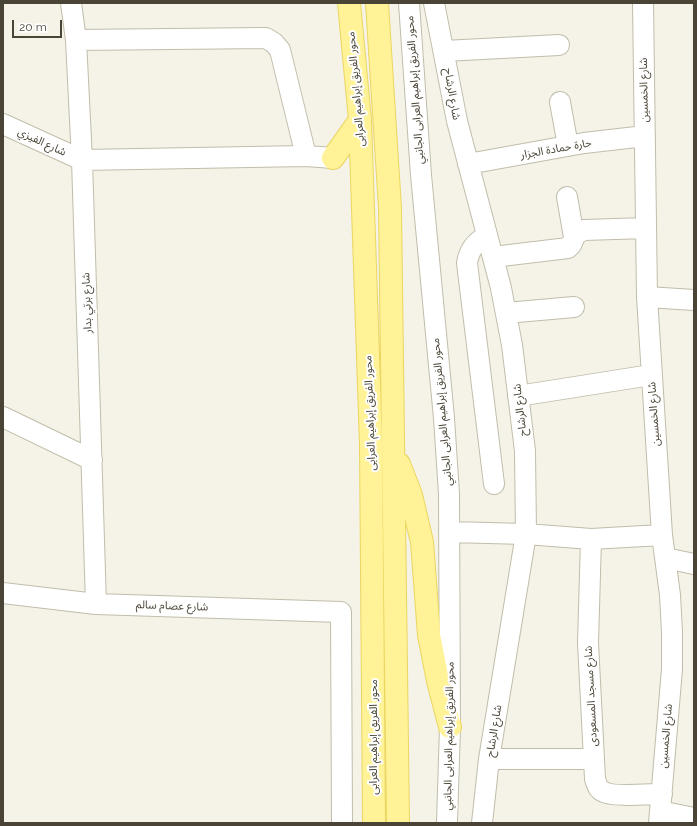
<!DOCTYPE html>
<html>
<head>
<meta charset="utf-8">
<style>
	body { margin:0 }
	#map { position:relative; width:697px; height:826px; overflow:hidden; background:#f5f3e8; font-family:Raleway,sans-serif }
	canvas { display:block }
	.frame { position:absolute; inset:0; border:4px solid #494436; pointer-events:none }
	.scale { position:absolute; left:12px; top:20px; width:50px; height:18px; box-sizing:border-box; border:2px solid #494436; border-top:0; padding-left:5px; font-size:12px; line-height:14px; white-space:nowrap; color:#494436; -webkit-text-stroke:3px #fff; paint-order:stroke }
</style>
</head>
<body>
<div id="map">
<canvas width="697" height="826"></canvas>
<div class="frame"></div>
<div class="scale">20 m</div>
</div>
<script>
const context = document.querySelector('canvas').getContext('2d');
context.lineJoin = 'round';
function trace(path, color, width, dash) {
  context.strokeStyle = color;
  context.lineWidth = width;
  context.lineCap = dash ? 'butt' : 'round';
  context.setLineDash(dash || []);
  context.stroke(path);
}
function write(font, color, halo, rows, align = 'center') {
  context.font = font + ' Raleway,"Noto Sans Arabic",sans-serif';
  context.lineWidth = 4;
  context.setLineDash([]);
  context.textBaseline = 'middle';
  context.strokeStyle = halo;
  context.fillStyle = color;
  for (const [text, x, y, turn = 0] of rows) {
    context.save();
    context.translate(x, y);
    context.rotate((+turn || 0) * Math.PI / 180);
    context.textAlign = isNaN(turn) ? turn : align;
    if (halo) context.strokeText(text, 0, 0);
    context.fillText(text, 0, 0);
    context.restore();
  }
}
const minor = new Path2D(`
	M71 3 76 40 82 160 96 604
	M409 3 421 175 444 418 449 494 450 727 447 823
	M434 3 457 121 501 288 512 345 525 451 526 534 489 759 482 823
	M643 3 647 297 662 535 670 595 672 632V669L659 823
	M76 40 266 38 274 43 280 50 306 156
	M444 51 559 45
	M560 102 568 146
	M3 124 82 160 306 156 333 158
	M468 164 584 143 645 136
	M567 197 574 237
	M487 236C475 242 469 250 467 263L494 484
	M493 257 568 248 571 245 576 234 584 230 646 228
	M647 297 694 300
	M506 313 574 307
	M518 396 651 375
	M3 417 92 460
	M449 532 526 534 591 539 662 535
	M591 539 588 643 595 779C597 785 598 790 604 792 612 797 650 794 662 794
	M665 558 694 564
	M3 593 96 604 341 612 342 823
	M489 759H594
	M660 811 694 818`);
const major = new Path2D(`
	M349 3 360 120 371 445 374 823
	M377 3 390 208 398 823
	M333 158 360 120
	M399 464 411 495 422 542 429 635 438 681 450 727`);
trace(minor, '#c1bdaa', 22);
trace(major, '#ead661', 24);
trace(minor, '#fff', 20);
trace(major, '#fff297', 22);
write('11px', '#494436', '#fff', [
	["محور الفريق إبراهيم العرابى",356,89,-95],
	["محور الفريق إبراهيم العرابى الجانبي",415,90,-94],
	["شارع الخمسين",644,90,-91],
	["شارع الرشاح",452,94,80],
	["شارع الفيزي",42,142,25],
	["حارة حمادة الجزار",556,149,-10],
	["شارع برتي بدار",87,303,-92],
	["شارع الرشاح",520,410,-97],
	["محور الفريق إبراهيم العرابى الجانبي",442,412,-95],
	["محور الفريق إبراهيم العرابى",370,413,-92],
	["شارع الخمسين",654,414,-94],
	["شارع عصام سالم",172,606,2],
	["شارع مسجد المسعودى",591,696,-93],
	["شارع الرشاح",494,731,-81],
	["محور الفريق إبراهيم العرابى الجانبي",449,736,-89],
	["شارع الخمسين",666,736,-85],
	["محور الفريق إبراهيم العرابى",374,737,-90]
]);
</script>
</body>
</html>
